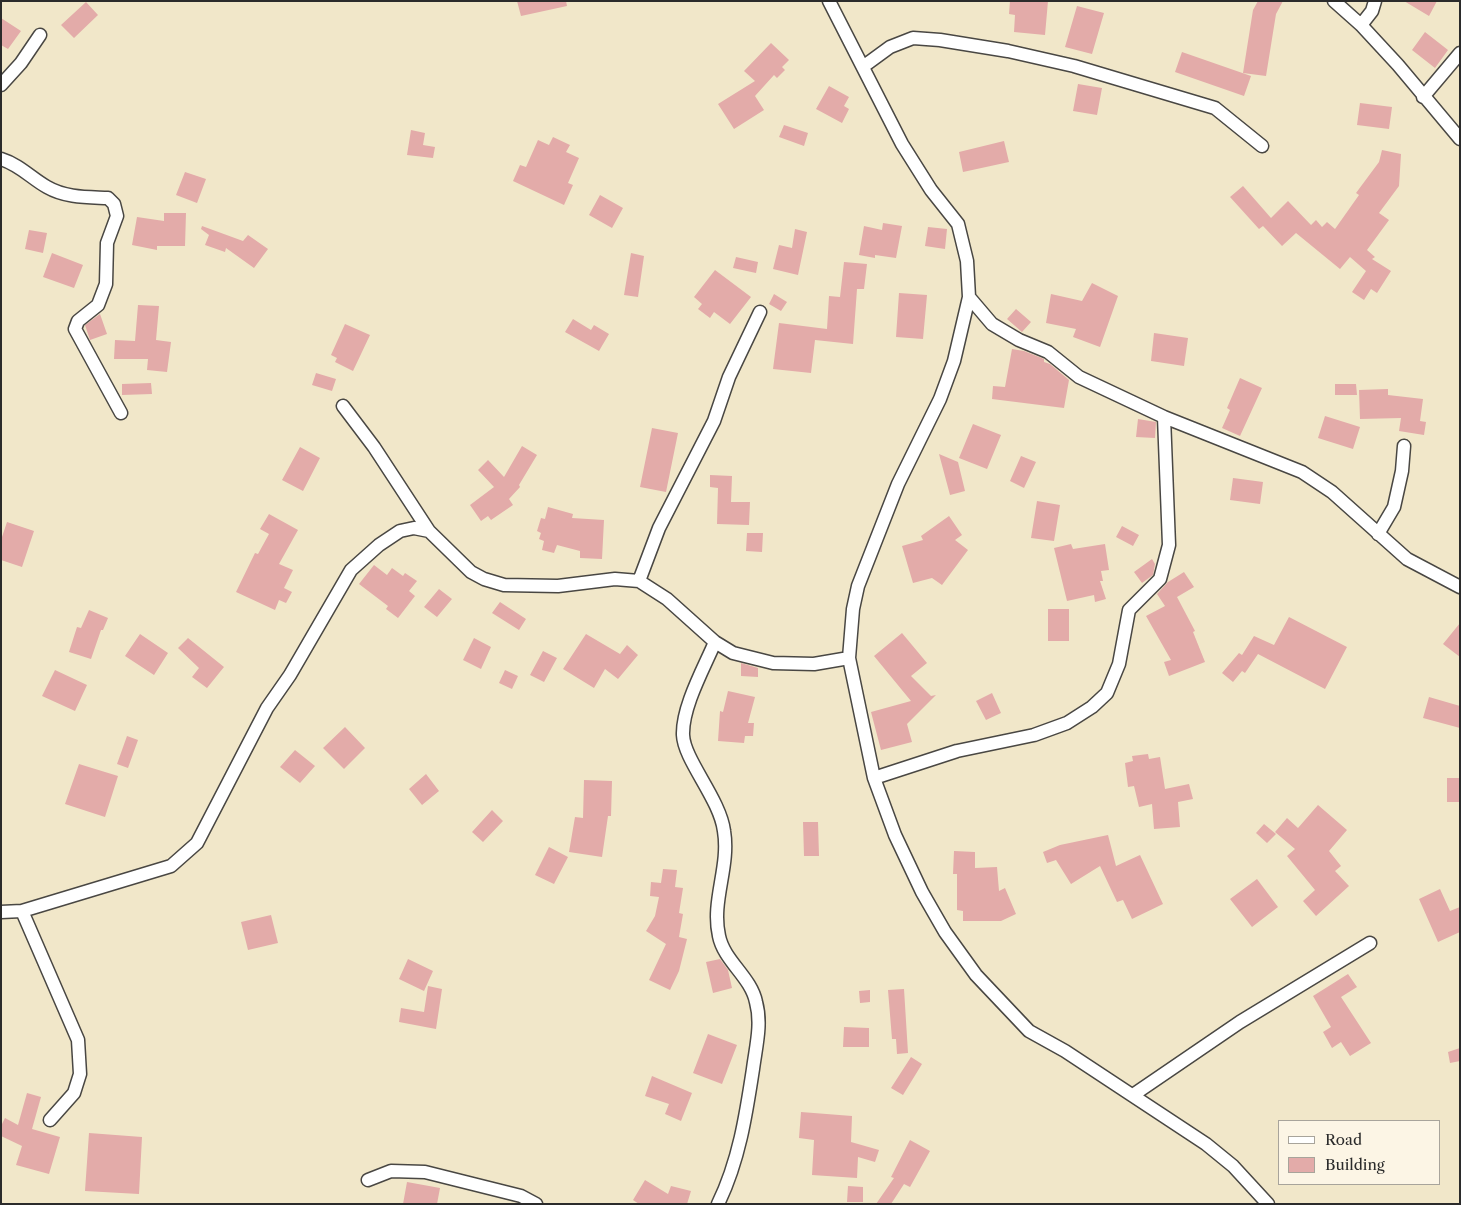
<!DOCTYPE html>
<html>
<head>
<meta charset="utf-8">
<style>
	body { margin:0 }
	#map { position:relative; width:1461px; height:1205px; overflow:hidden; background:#f1e7c9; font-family:"Libre Caslon Text",serif }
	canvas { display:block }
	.frame { position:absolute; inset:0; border:2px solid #2b2b2b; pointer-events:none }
	.legend { position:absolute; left:1278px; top:1120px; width:162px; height:65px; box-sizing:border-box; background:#fcf5e5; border:1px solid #a8a49b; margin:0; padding:6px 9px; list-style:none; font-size:15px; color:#2b2b2b }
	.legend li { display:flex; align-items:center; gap:10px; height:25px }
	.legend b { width:25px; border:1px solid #a8a49b }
</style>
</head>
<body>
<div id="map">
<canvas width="1461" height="1205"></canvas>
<div class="frame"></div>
<ul class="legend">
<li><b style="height:6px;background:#fff"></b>Road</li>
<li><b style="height:14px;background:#e3aba9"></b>Building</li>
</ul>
</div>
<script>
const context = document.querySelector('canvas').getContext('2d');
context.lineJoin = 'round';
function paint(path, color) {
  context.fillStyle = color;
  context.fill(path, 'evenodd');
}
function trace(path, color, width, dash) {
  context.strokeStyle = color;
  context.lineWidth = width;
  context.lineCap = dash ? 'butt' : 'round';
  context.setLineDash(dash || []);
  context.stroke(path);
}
paint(new Path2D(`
	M517 1H566L567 6 521 16Z
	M1010 1H1048L1045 35 1014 32 1015 15 1009 14Z
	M1258 1H1283L1276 14 1266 76 1243 73 1253 10Z
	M1404 1H1437L1429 16Z
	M86 2 98 15 74 38 61 25Z
	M1077 6 1104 13 1092 54 1065 47Z
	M1 18 21 31 8 49 1 45Z
	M1425 32 1448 50 1435 68 1412 50Z
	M771 43 789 60 782 67 785 70 777 78 774 75 755 96 764 110 734 129 718 104 755 81 744 71Z
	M1182 52 1251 76 1244 96 1175 72Z
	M1078 84 1102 88 1097 115 1073 111Z
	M829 86 849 97 844 106 849 109 842 123 816 109Z
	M1360 103 1392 107 1389 129 1357 125Z
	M784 125 808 133 804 146 779 137Z
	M411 130 425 133 423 145 435 147 433 158 407 155Z
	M553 137 570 145 566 152 579 158 568 183 573 185 564 205 513 181 520 165 526 167 538 140 549 145Z
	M1004 141 1009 162 963 172 959 152Z
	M1382 150 1401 154 1399 186 1379 213 1389 220 1367 250 1375 257 1372 259 1391 271 1377 293 1371 289 1364 300 1352 292 1366 271 1350 257 1340 269 1296 233 1282 246 1263 226 1259 229 1230 197 1243 186 1271 218 1288 201 1311 225 1316 220 1322 227 1327 222 1335 229 1359 195 1356 193 1379 162Z
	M185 172 206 179 197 203 176 195Z
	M600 195 623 208 612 228 589 215Z
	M164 213H186L185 246H157V250L132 245 137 217 164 221Z
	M883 223 902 226 896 258 875 255V258L859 255 864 226 882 230Z
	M202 226 243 241 248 235 268 249 254 268 226 248 225 252 205 245 209 235 201 229Z
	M928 227 947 229 945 249 925 246Z
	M795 229 807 232 798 275 773 269 779 245 792 248Z
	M29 230 47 233 43 253 25 249Z
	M52 253 83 265 74 288 43 277Z
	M631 253 644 256 638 297 624 295Z
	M736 257 758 262 756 273 733 268Z
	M844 262 867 264 864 289H857L853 344 815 340 811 373 773 369 779 323 827 329 829 296 840 297Z
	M715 270 751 297 730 324 714 312 710 318 698 309 702 304 694 297Z
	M1092 283 1118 296 1100 347 1073 337 1076 329 1046 323 1051 294 1082 301Z
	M899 293 927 295 923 339 896 337Z
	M774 294 787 302 781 311 769 304Z
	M138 305 159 306 156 340 171 342 167 372 147 370 148 359H114L115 340 135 341Z
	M1016 309 1031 322 1022 332 1007 319Z
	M100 314 107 334 90 340 85 325Z
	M573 319 591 330 594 325 609 334 599 351 565 332Z
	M345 324 370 335 353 371 335 362 337 358 331 355Z
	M1154 333 1188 338 1184 366 1151 361Z
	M1012 349 1024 351 1044 359V362L1050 364 1069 380 1064 408 992 399 993 386 1005 387Z
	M316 373 336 379 332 391 312 385Z
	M1240 378 1262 388 1240 436 1222 428 1230 410 1227 408Z
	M151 383 152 394 122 395V384Z
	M1335 384H1356L1357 395H1335Z
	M1388 389V395L1423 399 1420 421 1426 422 1424 435 1399 431 1401 418 1360 419 1359 390Z
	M1325 416 1360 427 1353 449 1318 438Z
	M1138 419 1156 422 1155 438 1136 437Z
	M973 424 1001 435 987 469 959 458Z
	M652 428 678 433 666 492 640 487Z
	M522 446 537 455 519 485 520 487 509 499 513 505 491 520 488 516 481 521 470 505 494 487 478 470 488 460 504 477Z
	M300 447 320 458 303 491 282 480Z
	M939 454 958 462 965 491 950 495Z
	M1021 456 1036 462 1024 488 1010 481Z
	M710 475 732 476 731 502H750L749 525 717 524 718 488 710 487Z
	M1233 478 1263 482 1260 504 1230 500Z
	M1037 501 1060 505 1054 541 1031 538Z
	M548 507 573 514 572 518 604 520 602 559 580 558V551L557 545 554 553 542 550 544 541 539 539 541 533 537 531 541 518 545 519Z
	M269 514 298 530 279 564 293 570 284 588 292 592 286 603 279 600 275 610 236 592 255 553 258 554 269 534 260 529Z
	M949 516 962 535 955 540 968 550 942 585 932 578 913 583 902 546 923 540 921 536Z
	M7 522 34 531 22 567 1 560V540Z
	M1122 526 1139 535 1133 546 1116 537Z
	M747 533H763L762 552 746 551Z
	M1071 544 1073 549 1105 544 1109 570 1101 571 1103 581H1100L1106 599 1095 602 1094 595 1067 601 1054 548Z
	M1152 559 1155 564 1153 575 1142 583 1134 572Z
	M374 565 387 575 392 568 403 576 405 573 417 581 409 591 415 596 398 618 386 609 388 606 359 584Z
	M1184 572 1194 587 1177 597 1195 631 1193 632 1205 662 1169 676 1164 662 1171 660 1146 616 1165 606 1157 594 1168 582Z
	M439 589 452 599 437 617 424 607Z
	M500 602 526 619 519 630 492 613Z
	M1048 609H1069V641H1048Z
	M89 610 108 618 103 630H101L91 659 69 652 77 627 81 628Z
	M1289 617 1347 647 1325 689 1258 654 1245 673 1242 671 1233 682 1222 673 1239 653 1242 655 1254 636 1274 645Z
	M1460 623V657L1443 644Z
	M902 633 927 663 911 676 931 696 936 695 907 724 912 742 881 750 871 712 911 701 874 656Z
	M140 634 168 653 154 675 125 656Z
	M586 634 620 654 627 645 638 655 618 679 605 669 594 688 563 669Z
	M188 638 224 667 207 688 192 677 199 668 178 648Z
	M474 638 491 647 481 669 463 660Z
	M543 651 557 658 544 682 530 675Z
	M741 663 758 668V677L741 676Z
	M55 670 87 685 75 711 42 696Z
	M505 670 518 676 512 689 499 683Z
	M728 691 755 697 748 723H754L753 736H745L744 743 718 741 720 711 723 712Z
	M992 693 1001 713 986 720 976 701Z
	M1429 697 1460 706V728L1423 718Z
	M345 727 365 748 344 769 323 748Z
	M127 736 138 740 128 768 117 764Z
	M295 750 315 766 300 783 280 767Z
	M1148 754 1149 759 1160 757 1165 789 1189 784 1193 799 1178 802 1180 827 1154 829 1152 804 1139 807 1134 786 1128 787 1125 763 1133 761 1132 756Z
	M79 764 118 776 105 817 65 804Z
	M426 774 439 791 422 805 409 789Z
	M1447 778H1460V802H1447Z
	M584 780 612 781 611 816H608L602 857 569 852 575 817 583 818Z
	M1318 805 1347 830 1329 851 1341 866 1335 871 1349 886 1316 916 1303 901 1315 890 1287 856 1295 849 1275 832 1287 818 1298 828Z
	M492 810 503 821 483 842 472 832Z
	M803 822H818L819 856H804Z
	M1264 824 1276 834 1267 843 1256 833Z
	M1108 835 1116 866 1140 855 1163 904 1132 919 1123 900 1117 902 1100 866 1071 884 1056 860 1047 863 1043 852 1060 845Z
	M549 847 568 857 554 884 535 875Z
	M954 851 975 852V868L997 867 999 891 1005 888 1016 914 1001 921H963V911L957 910V874H953Z
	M663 869 677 870 675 887 683 888 679 913 683 914 679 937 687 939 679 971 670 990 649 980 666 944 646 931 655 916 659 897 650 896 651 882 661 883Z
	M1257 879 1278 907 1252 927 1230 899Z
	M1440 889 1450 911 1460 907V932L1438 942 1419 899Z
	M271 915 278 943 248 950 241 922Z
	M408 959 433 971 424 991 399 979Z
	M720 959 728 970 732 988 713 993 706 962Z
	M1348 974 1357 987 1341 997 1371 1043 1350 1056 1341 1042 1332 1048 1323 1032 1331 1027 1313 996Z
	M428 986 442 989 436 1029 399 1022 401 1008 424 1012Z
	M904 989 908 1053 897 1054 896 1039H892L888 990Z
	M870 990V1002L860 1003 859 991Z
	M844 1027 869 1028V1047H843Z
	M708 1034 737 1045 722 1084 693 1073Z
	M1460 1048V1061L1450 1063 1448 1052Z
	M911 1057 922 1064 903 1095 891 1088Z
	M652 1076 692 1093 681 1121 665 1114 669 1104 645 1096Z
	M27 1093 41 1097 32 1129 60 1137 49 1174 16 1165 22 1146 1 1136V1126L5 1118 18 1125Z
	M801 1112 852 1116 851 1142 879 1150 875 1162 858 1157 857 1178 812 1175 814 1140 799 1138Z
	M89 1133 142 1137 139 1194 85 1191Z
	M910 1140 930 1151 910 1187 904 1184 891 1204H876L894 1178 891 1177Z
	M645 1180 668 1194 671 1186 691 1191 687 1204H639L633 1200Z
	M407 1182 440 1188 437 1204H403Z
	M848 1186 863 1187V1202H847Z`), '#e3aba9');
const minor = new Path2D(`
	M829 1 902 144 931 190 958 224 967 261 969 297 954 361 940 399 898 484 858 586 853 609 849 658 874 778 895 835 922 892 945 932 976 975 1029 1031 1065 1051 1206 1144 1233 1166 1268 1204
	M1334 1 1361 25 1398 65 1460 139
	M1361 25 1372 11 1375 1
	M864 66 890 47 913 38 940 40 1008 51 1074 66 1215 108 1262 146
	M1 85 21 63 40 35
	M1423 97 1460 53
	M1 159C20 165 31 178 47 187 66 198 88 197 108 198L114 204 117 216 107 243 106 284 98 305 78 321 75 329 121 413
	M969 297 992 324 1019 340 1048 352 1079 377 1164 417 1302 472 1332 492 1407 559 1460 587
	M343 406 374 447 429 531
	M1378 534 1394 507 1402 471 1404 446
	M639 581 659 528 714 421 729 377 760 312
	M715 642C704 668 682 707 683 735 684 760 720 799 724 831 730 867 711 901 719 936 724 961 751 977 756 1002 762 1024 756 1046 753 1069 746 1115 739 1161 718 1204
	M874 778 957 751 1034 735 1067 723 1092 707 1107 693 1119 664 1129 610 1160 579 1169 545 1164 417
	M22 911 78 1040 80 1074 74 1093 50 1120
	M1 912 22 911 171 866 197 843 267 708 290 675 351 570 379 545 400 531 414 528 429 531 471 572 484 579 504 585 558 586 615 579 639 581 667 599 715 642 733 653 773 663 814 664 849 658
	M1133 1095 1240 1022 1370 943
	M368 1180 391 1171 425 1172 521 1196 536 1204`);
trace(minor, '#494743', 15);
trace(minor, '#fff', 12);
</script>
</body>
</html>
